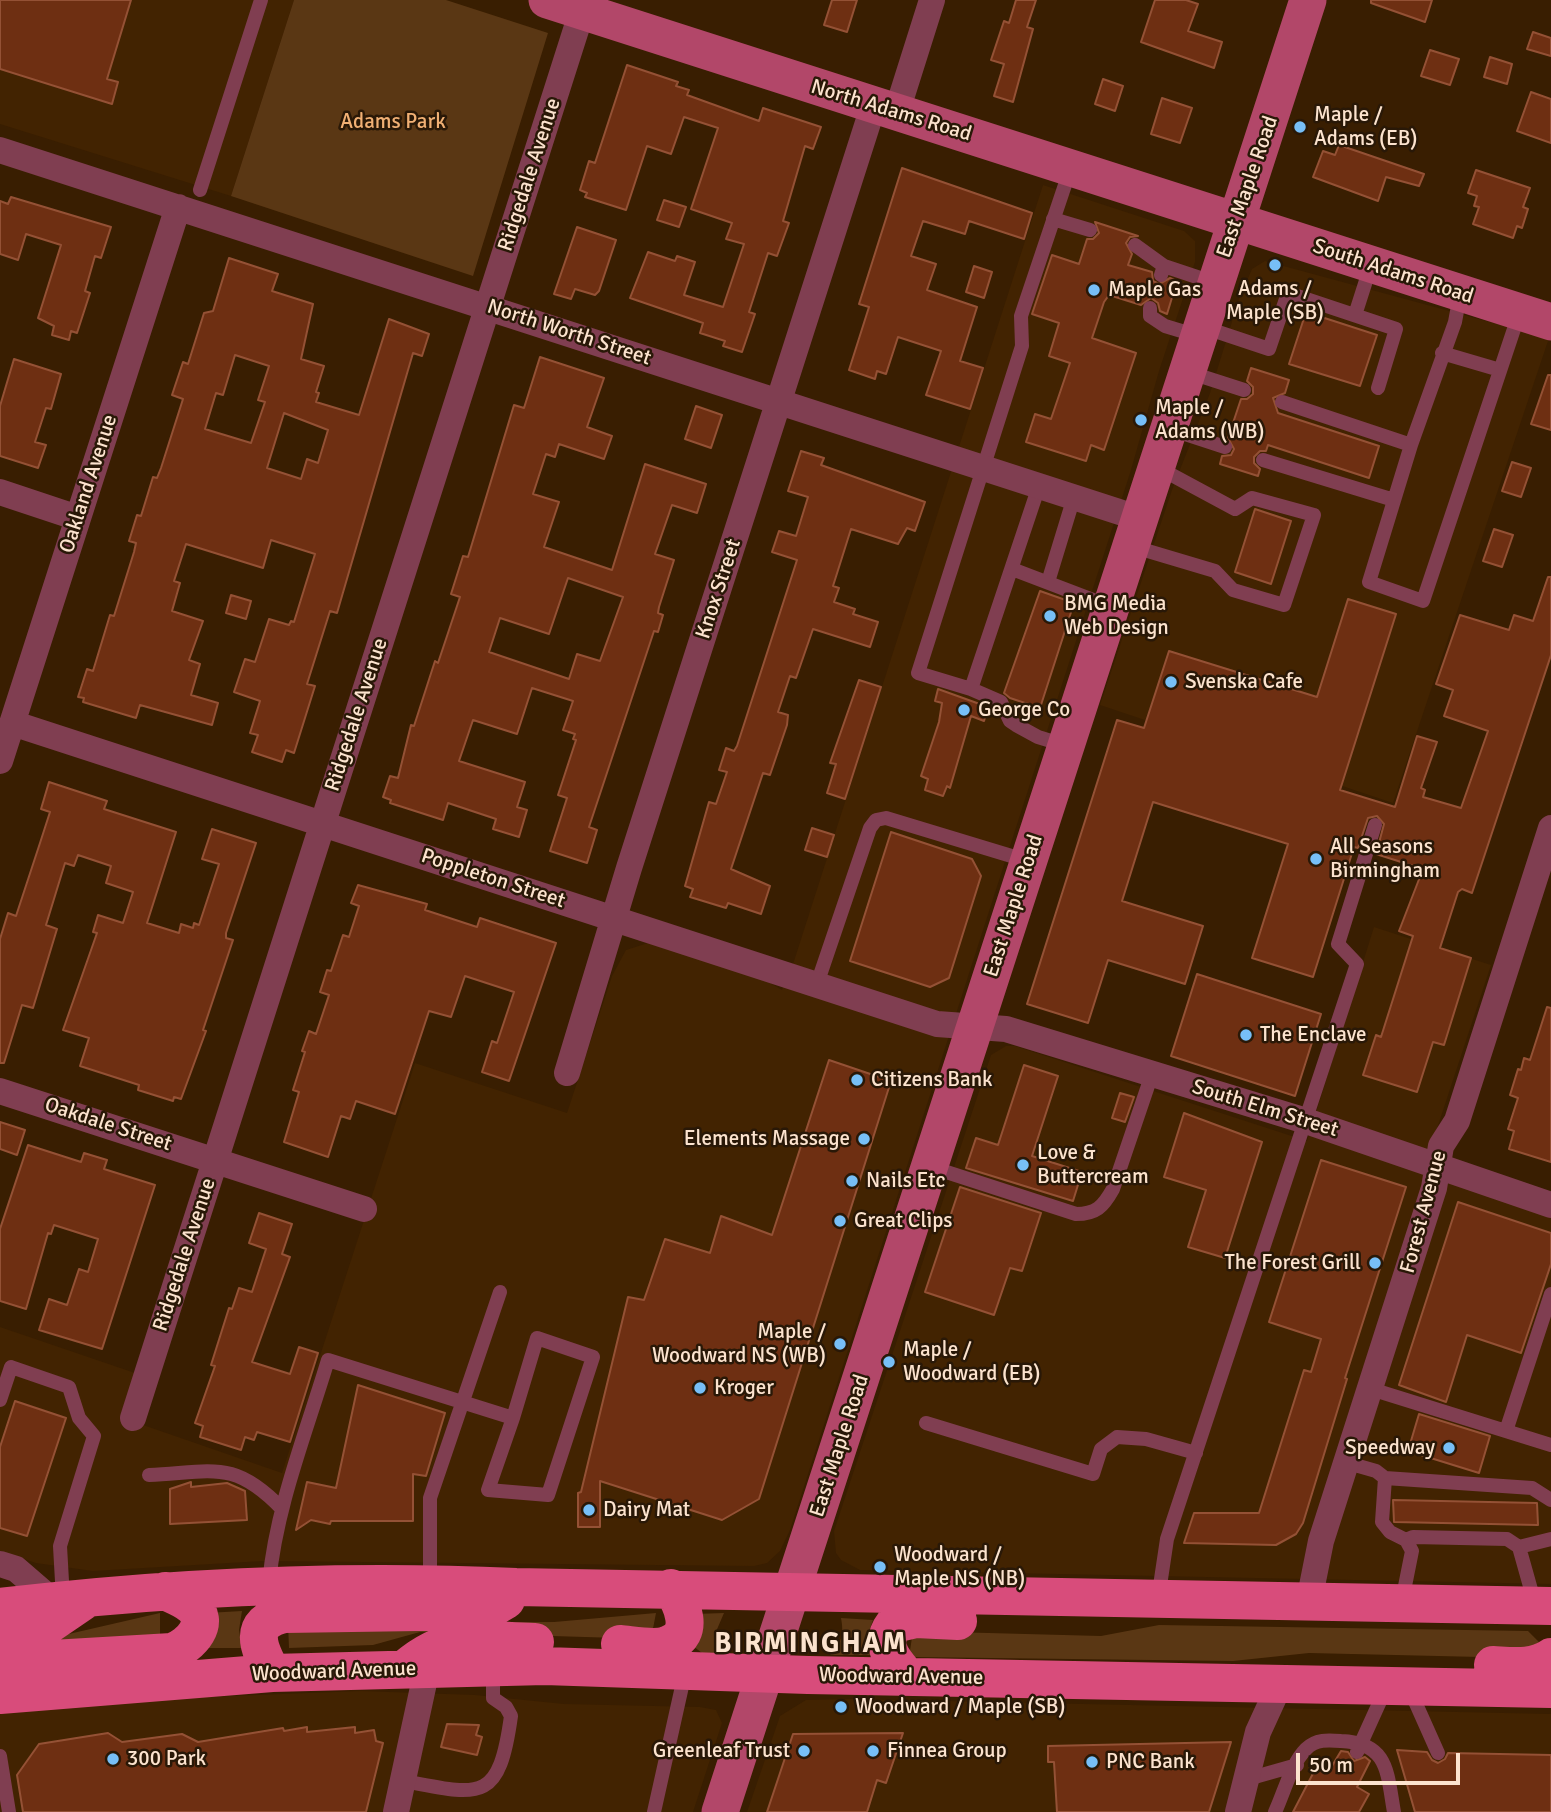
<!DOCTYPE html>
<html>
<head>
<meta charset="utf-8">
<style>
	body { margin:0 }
	#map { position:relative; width:1551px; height:1812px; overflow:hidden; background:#391e01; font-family:Signika,sans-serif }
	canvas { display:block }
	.scale { position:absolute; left:1296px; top:1753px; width:164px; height:32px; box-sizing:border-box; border:4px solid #fce3ce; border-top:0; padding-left:9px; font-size:21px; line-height:24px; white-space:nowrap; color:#fce3ce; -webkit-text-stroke:5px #291807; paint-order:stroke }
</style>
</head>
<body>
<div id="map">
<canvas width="1551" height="1812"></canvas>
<div class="scale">50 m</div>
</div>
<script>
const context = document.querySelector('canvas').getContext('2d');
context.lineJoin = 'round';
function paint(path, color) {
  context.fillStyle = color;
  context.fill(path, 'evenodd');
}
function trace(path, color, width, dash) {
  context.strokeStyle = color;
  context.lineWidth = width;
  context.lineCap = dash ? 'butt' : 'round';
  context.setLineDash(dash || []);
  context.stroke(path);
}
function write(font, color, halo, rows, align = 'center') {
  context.font = font + ' Signika,sans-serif';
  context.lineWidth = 5;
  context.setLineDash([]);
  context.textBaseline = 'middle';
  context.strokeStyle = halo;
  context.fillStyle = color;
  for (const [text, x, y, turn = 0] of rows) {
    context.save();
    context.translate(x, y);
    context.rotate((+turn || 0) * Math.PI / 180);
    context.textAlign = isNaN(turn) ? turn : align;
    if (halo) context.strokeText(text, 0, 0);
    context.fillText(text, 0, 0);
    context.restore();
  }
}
paint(new Path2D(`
	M0 0H294L231 196 0 124Z
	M1043 185 1184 231 1195 241V262L1159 371 1131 470 790 1530 780 1551 767 1563 754 1566 263 1561 93 1571 36 1563 0 1551V1327L135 1373 120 1417 282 1473 415 1063 567 1113 612 976 626 950 648 943 760 977 782 990 794 961Z
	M1265 261 1549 338 1393 803 1100 705 1172 490 1210 393 1239 299 1252 269Z
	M1374 927 1491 965 1422 1174 1551 1217V1584L860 1570 841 1560 836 1553 834 1531 991 1055 1006 1046H1015L1307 1141Z
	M361 1691 475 1695 564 1704 700 1707 716 1710 722 1723 693 1812H0V1712L124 1700Z
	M850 1699 1551 1714V1812H747L780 1716 806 1700Z`), '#422301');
paint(new Path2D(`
	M294 0H446L548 33 473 276 231 196Z
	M242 1611 239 1630 242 1648H206L207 1613Z
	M160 1613V1640L0 1643 47 1639Z
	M656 1613 651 1639 420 1632 373 1645 289 1648 288 1623 554 1622Z
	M724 1613 715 1634 718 1654 702 1653 693 1646 695 1614Z
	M841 1618 873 1620 868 1634 872 1655H830C842 1644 844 1634 841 1618Z
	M1159 1625 1528 1631 1539 1642 1524 1658 1309 1653 1233 1661 909 1657 913 1631 1101 1636Z`), '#5a3714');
const building = new Path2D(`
	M0 0H131L107 79 118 82 112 104 0 69Z
	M832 0H857L847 32 824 25Z
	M1016 0H1036L1027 27 1033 29 1013 102 994 96 1004 64 991 60 1004 21 1009 23Z
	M1155 0H1186L1198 4 1188 31 1222 42 1214 68 1141 42Z
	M1371 0H1432L1425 22 1371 3Z
	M1533 32 1551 38V56L1527 49Z
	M1430 50 1459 59 1450 85 1421 76Z
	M1490 57 1512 64 1507 84 1484 77Z
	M627 65 678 82 676 86 689 90 687 95 759 121 763 108 821 127 813 149 805 146 783 221 789 223 777 256 768 253 749 312 755 314 742 352 723 346 725 341 700 333 703 323 630 298 648 252 675 261 677 256 695 262 684 295 723 307 744 244 726 239 732 223 691 209 718 128 684 117 671 154 647 146 626 210 585 197 587 193 580 190 589 161 595 163Z
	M1103 79 1123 86 1115 111 1095 104Z
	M1531 92 1551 99V143L1517 131Z
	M1162 98 1192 108 1180 143 1151 134Z
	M1339 145 1424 174 1419 186 1386 177 1378 201 1313 177 1323 151 1335 155Z
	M902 168 1032 213 1024 239 969 221 965 234 923 221 911 256 936 264 927 290 977 307 960 361 983 368 970 409 926 395 941 351 898 337 886 374 877 371 875 379 849 370 869 307 859 304Z
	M1476 170 1530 188 1523 207 1528 209 1522 228 1517 226 1513 238 1473 224 1479 207 1474 206 1477 196 1468 193Z
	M11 197 111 227 101 258 95 256 85 291 90 293 77 333 71 331 69 340 52 335 54 326 38 318 61 245 26 234 18 260 0 254V201L8 204Z
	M664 200 686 207 679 227 657 220Z
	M1095 222 1138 236 1130 237 1126 243 1132 254 1128 265 1152 272 1153 281 1159 284 1170 278 1177 281 1167 314 1160 311 1158 303 1151 298 1141 305 1109 295 1104 302 1092 338 1136 353 1104 450 1091 445 1086 461 1026 442 1035 414 1051 419 1070 363 1049 356 1059 323 1032 314 1052 255 1079 264 1087 239H1093L1099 233Z
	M577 227 616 240 599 291 595 295 575 289 571 299 554 294Z
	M229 258 278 274 272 291 313 304 301 359 324 366 316 392 319 393 316 402 359 415 389 319 429 334 422 356 413 353 337 613 330 611 307 684 315 686 294 753 286 750 282 762 252 752 258 735 250 733 260 701 234 692 245 659 255 662 269 619 289 625 291 621 294 622 315 554 271 540 263 568 186 544 174 581 180 583 172 611 203 621 189 660 200 664 191 695 218 703 212 725 140 705 136 718 83 702 84 698 78 697 87 669 93 671 110 615 114 616 134 552 136 543 129 541 137 515 141 516 153 477 157 478 161 468 183 399 172 395 183 362 188 364 204 313 213 311ZM235 355 269 366 258 400 265 402 251 443 205 429 216 393 223 395ZM284 413 328 430 318 463 307 459 301 479 267 468Z
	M974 266 992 272 984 298 966 292Z
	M1306 312 1377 335 1360 386 1289 364Z
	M540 357 604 378 587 427 612 436 604 459 559 444 555 457 546 454 533 494 559 502 544 547 612 570 645 464 706 484 697 513 672 505 655 554 674 560 659 607 658 613 663 615 658 632 654 631 589 827 597 830 587 863 550 851 567 798 558 795 576 740 573 739 575 734 563 730 573 701 532 688 517 734 473 720 459 761 525 782 517 807 527 810 519 837 493 829 496 819 448 803 443 820 390 803 391 800 383 797 390 776 398 778 411 725 414 726 435 661 438 663 460 597 451 594 463 556 468 557 514 405 524 408ZM568 578 623 597 600 661 577 654 569 679 489 652 500 618 549 634Z
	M14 359 61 374 51 409 46 408 35 442 46 445 38 468 0 456V406Z
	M1251 368 1289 380 1285 393 1273 398 1278 413 1379 446 1369 478 1268 445 1266 451H1260L1254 457V463L1260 469 1258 476 1220 464 1222 456 1231 455 1234 449 1228 438 1241 399H1247L1253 394V387L1247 381Z
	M1548 375H1551V430L1531 424Z
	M696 406 722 415 711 448 685 439Z
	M801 451 824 458 821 465 925 502 915 531 907 528 898 544 851 529 833 586 839 588 834 602 855 609 853 614 878 622 870 647 813 629 796 678 790 676 778 712 788 715 787 725 770 775 763 773 731 869 770 886 761 914 728 903 726 908 690 897 693 889 685 886 709 802 716 804 727 772 719 770 726 748 734 751 737 746 797 560 772 552 779 531 796 536 808 497 788 491Z
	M1512 462 1531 468 1521 497 1502 491Z
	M1255 509 1291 521 1271 584 1235 572Z
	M1494 529 1513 535 1502 567 1483 561Z
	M1548 577H1551V655L1472 893 1462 889 1458 892 1440 948 1471 958 1444 1045 1433 1042 1417 1092 1363 1075 1376 1035 1381 1037 1413 936 1399 931 1423 869 1376 854 1384 824 1377 816 1368 818 1358 848 1354 847 1313 977 1252 958 1288 844 1153 802 1122 901 1203 926 1185 984 1108 960 1088 1023 1027 1004 1117 720 1144 728 1169 651 1317 697 1348 599 1396 614 1340 790 1395 807 1417 736 1437 742 1421 788 1425 790 1423 797 1461 808 1488 731 1444 716 1453 690 1436 684 1460 615 1509 630 1514 615 1533 621Z
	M1040 591 1074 603 1040 708 1010 698 1004 693Z
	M231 595 251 601 246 619 226 613Z
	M859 680 881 687 845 799 827 793 836 764 830 763Z
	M938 689 988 707 984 721 971 716 950 788 947 786 943 796 925 790 928 779 921 776 939 722 942 703 935 701Z
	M49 782 107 801 104 809 176 832 147 923 179 933 181 924 193 928 194 923 199 925 219 864 202 859 212 829 256 843 226 933V938L233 940 203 1030 206 1031 181 1099 174 1097 173 1101 138 1090 139 1085 80 1066 89 1038 63 1030 97 933 93 932 98 915 123 923 133 892 106 883 111 866 78 855 74 866 65 863 46 925 57 929 33 1008 22 1005 4 1063H0V939L8 913 16 916 40 843 50 812 41 809Z
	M812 828 834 835 827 857 805 850Z
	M891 832 972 859 981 876 949 978 930 987 850 961Z
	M358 885 427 904 425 910 477 927 480 918 556 943 509 1081 482 1072 492 1041 497 1043 514 992 465 976 451 1017 429 1011 395 1114 356 1101 350 1119 341 1116 328 1157 284 1142 299 1092 293 1090 305 1052 302 1051 309 1031 316 1034 329 995 320 992 327 970 331 971 343 935 349 937 359 906 351 903Z
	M1197 974 1321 1014 1295 1096 1171 1056Z
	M1547 1007 1551 1008V1162L1509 1149 1514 1131 1508 1129 1518 1098 1510 1095 1518 1069 1521 1070 1524 1058 1530 1060Z
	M829 1060 891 1081 759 1499 722 1520 600 1481V1527H578V1493L581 1492 628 1297 644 1300 665 1239 710 1253 721 1216 772 1235Z
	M1024 1065 1058 1076 1032 1156 1082 1172 1073 1201 966 1168 976 1138 998 1145Z
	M1120 1093 1134 1097 1125 1122 1112 1118Z
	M1184 1113 1262 1142 1225 1258 1188 1247 1206 1190 1164 1177Z
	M0 1122 25 1130 17 1155 0 1149Z
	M28 1145 81 1162 84 1153 107 1160 104 1169 155 1185 102 1349 39 1330 49 1299 67 1305 79 1269 88 1272 98 1239 54 1225 51 1234 48 1233 26 1309 0 1301V1229Z
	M1321 1160 1406 1187 1345 1378 1347 1379 1303 1523 1296 1534 1276 1545 1184 1543 1194 1513H1259L1304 1370 1311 1372 1321 1339 1269 1322Z
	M960 1187 1041 1213 1022 1271 1010 1268 994 1315 925 1292Z
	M1458 1202 1551 1233V1264L1521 1353 1467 1335 1446 1402 1399 1385Z
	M259 1213 292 1224 282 1254 290 1257 252 1362 290 1374 299 1347 318 1353 290 1442 257 1432 254 1440 245 1437 241 1450 200 1437 203 1426 195 1423 215 1366 211 1365 229 1308 232 1309 239 1288 252 1292 266 1249 249 1243Z
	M358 1385 445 1413 426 1476 413 1474V1521H331L330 1524 311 1520 296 1530 307 1482 336 1488Z
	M15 1401 66 1418 27 1536 0 1528V1447Z
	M1419 1414 1490 1436 1479 1473 1408 1451Z
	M191 1482V1487L227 1483 245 1491 247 1520 170 1524V1489Z
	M1393 1500 1537 1503 1538 1525 1394 1522Z
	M447 1724 479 1725 476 1735 482 1737 477 1755 441 1747Z
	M307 1727V1732L355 1727V1733L374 1730 376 1741 383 1743 366 1812H23L17 1775 39 1744 108 1733 122 1742 182 1734 198 1742 283 1728 284 1731Z
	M903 1733 886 1783 877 1780 867 1812H767L793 1734Z
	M1231 1742 1209 1812H1057L1054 1762H1048V1746Z
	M1397 1750 1427 1752 1432 1760 1438 1763 1445 1759 1448 1753 1551 1755V1812H1415Z
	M1341 1751 1348 1752 1354 1761 1365 1757 1370 1761 1357 1787 1369 1794 1359 1812H1293L1320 1760 1332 1766Z`);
paint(building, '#6e2f12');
trace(building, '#945135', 2);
trace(new Path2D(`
	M200 190 261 0
	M1053 219 1090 230
	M1135 245 1164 266
	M1161 275 1164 266 1215 283
	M1460 295 1455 322 1411 445 1369 582 1423 601 1519 314
	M1150 308V316L1165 326 1198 336
	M1355 315 1371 265
	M1203 327 1269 349 1288 293 1396 329 1378 388
	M1442 353 1500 370
	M1188 372 1244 390
	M1282 402 1411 445
	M1170 429 1225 447
	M1263 460 1394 500
	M1039 486 971 689 1001 702 1010 721 1016 725 1038 737 1064 745
	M1131 546 1215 571 1233 590 1284 605 1314 515 1252 498 1235 509 1157 467
	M1012 569 1109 606
	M1048 582 1074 497
	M971 689 918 673 1022 346 1021 316 1071 167
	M817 984 870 828 876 820 886 818 1028 861
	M931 1167 1076 1214C1096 1214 1103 1207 1113 1189L1152 1074
	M1371 1389 1551 1445
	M0 1400 11 1367 69 1387 79 1418 94 1436 60 1546 63 1599
	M926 1423 1093 1474 1101 1449 1117 1437 1146 1439 1196 1453
	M1506 1431 1551 1294
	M1348 1463 1376 1471 1385 1478 1382 1522 1390 1532 1406 1540 1413 1537 1507 1539 1519 1547 1551 1539
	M149 1475C213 1472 234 1459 282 1509
	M1385 1478 1532 1488 1551 1500
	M1519 1547 1535 1604
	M430 1582V1498L500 1292
	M269 1583C276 1507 306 1433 328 1360L513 1418 537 1338 593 1357 548 1495 488 1490 513 1418
	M1158 1599 1167 1539 1357 964 1338 944 1375 825
	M1402 1601 1412 1551 1406 1540
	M1409 1688 1438 1753
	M1357 1752 1386 1688
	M0 1756 9 1812
	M1244 1780 1297 1765
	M404 1781C481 1796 499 1803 511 1716L506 1707 493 1698V1670
	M654 1812 685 1673
	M1275 1812C1284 1793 1291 1764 1306 1749 1316 1739 1328 1740 1341 1741 1389 1743 1387 1773 1394 1812`), '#803e51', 14);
trace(new Path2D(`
	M896 114 932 0
	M0 150 1138 518
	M0 492 78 518
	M12 723 937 1024 1006 1029 1306 1121 1551 1205
	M0 761 178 207
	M567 1073 629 868 873 107
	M0 1091 364 1209
	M133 1418 582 11
	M0 1564 16 1569 53 1601
	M1309 1601 1321 1541 1434 1188 1441 1146 1457 1121 1551 828
	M396 1812 427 1669
	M1238 1812 1258 1732 1280 1684`), '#803e51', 26);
trace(new Path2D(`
	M547 0 1551 322
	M720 1812 1308 0`), '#b24769', 37);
trace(new Path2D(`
	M0 1607C170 1587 344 1579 516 1587L1551 1606
	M0 1633 41 1630 85 1600
	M620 1644C633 1645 657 1650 669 1644 696 1634 682 1603 671 1588
	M0 1662 172 1652C190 1646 213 1622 191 1605 184 1599 173 1595 165 1591
	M1493 1665C1513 1666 1533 1669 1551 1657
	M407 1667C451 1630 481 1641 535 1642
	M272 1673C258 1647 247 1623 284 1614L487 1611 506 1600
	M907 1677C893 1660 878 1645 894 1624L916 1619 958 1621
	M0 1695 272 1673 545 1666 808 1675 1551 1689`), '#d84c7b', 38);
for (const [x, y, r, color] of [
	[1300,127,7,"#77bff7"],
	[1275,265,7,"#77bff7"],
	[1094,290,7,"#77bff7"],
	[1141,420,7,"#77bff7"],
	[1050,616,7,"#77bff7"],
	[1171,682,7,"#77bff7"],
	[964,710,7,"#77bff7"],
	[1316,859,7,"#77bff7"],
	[1246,1035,7,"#77bff7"],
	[857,1080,7,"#77bff7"],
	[864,1139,7,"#77bff7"],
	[1023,1165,7,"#77bff7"],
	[852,1181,7,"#77bff7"],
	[840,1221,7,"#77bff7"],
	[1375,1263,7,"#77bff7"],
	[840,1344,7,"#77bff7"],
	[889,1362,7,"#77bff7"],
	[700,1388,7,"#77bff7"],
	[1449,1448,7,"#77bff7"],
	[589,1510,7,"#77bff7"],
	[880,1567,7,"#77bff7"],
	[841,1707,7,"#77bff7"],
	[804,1751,7,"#77bff7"],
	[873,1751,7,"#77bff7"],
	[113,1759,7,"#77bff7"],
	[1092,1762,7,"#77bff7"]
]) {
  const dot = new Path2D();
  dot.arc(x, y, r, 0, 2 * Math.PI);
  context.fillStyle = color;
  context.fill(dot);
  trace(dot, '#291807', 2.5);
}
write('21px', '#fce3ce', '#291807', [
	["North Adams Road",891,111,17],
	["Ridgedale Avenue",530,175,-72],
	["East Maple Road",1248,187,-71],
	["South Adams Road",1393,272,18],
	["North Worth Street",569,333,18],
	["Oakland Avenue",89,484,-72],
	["Knox Street",719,589,-72],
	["Ridgedale Avenue",357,715,-72],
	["Poppleton Street",493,879,18],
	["East Maple Road",1014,906,-72],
	["South Elm Street",1265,1109,17],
	["Oakdale Street",108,1125,18],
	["Forest Avenue",1424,1212,-75],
	["Ridgedale Avenue",185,1255,-72],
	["East Maple Road",840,1446,-72],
	["Woodward Avenue",334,1672,-2],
	["Woodward Avenue",901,1677,1]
]);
write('21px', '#fce3ce', '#291807', [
	["Maple /",1314,115],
	["Adams (EB)",1314,139],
	["Adams /",1275,289,"center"],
	["Maple (SB)",1275,313,"center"],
	["Maple Gas",1108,290],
	["Maple /",1155,408],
	["Adams (WB)",1155,432],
	["BMG Media",1064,604],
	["Web Design",1064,628],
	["Svenska Cafe",1185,682],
	["George Co",978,710],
	["All Seasons",1330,847],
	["Birmingham",1330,871],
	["The Enclave",1260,1035],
	["Citizens Bank",871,1080],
	["Elements Massage",850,1139,"right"],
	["Love &",1037,1153],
	["Buttercream",1037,1177],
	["Nails Etc",866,1181],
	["Great Clips",854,1221],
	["The Forest Grill",1361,1263,"right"],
	["Maple /",826,1332,"right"],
	["Woodward NS (WB)",826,1356,"right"],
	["Maple /",903,1350],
	["Woodward (EB)",903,1374],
	["Kroger",714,1388],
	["Speedway",1435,1448,"right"],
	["Dairy Mat",603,1510],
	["Woodward /",894,1555],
	["Maple NS (NB)",894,1579],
	["Woodward / Maple (SB)",855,1707],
	["Greenleaf Trust",790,1751,"right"],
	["Finnea Group",887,1751],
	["300 Park",127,1759],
	["PNC Bank",1106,1762]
], 'left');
write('21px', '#f1b074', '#291807', [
	["Adams Park",393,122]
]);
context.letterSpacing = '2px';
write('bold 28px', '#fce3ce', '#291807', [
	["BIRMINGHAM",811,1645]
]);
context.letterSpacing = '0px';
</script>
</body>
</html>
